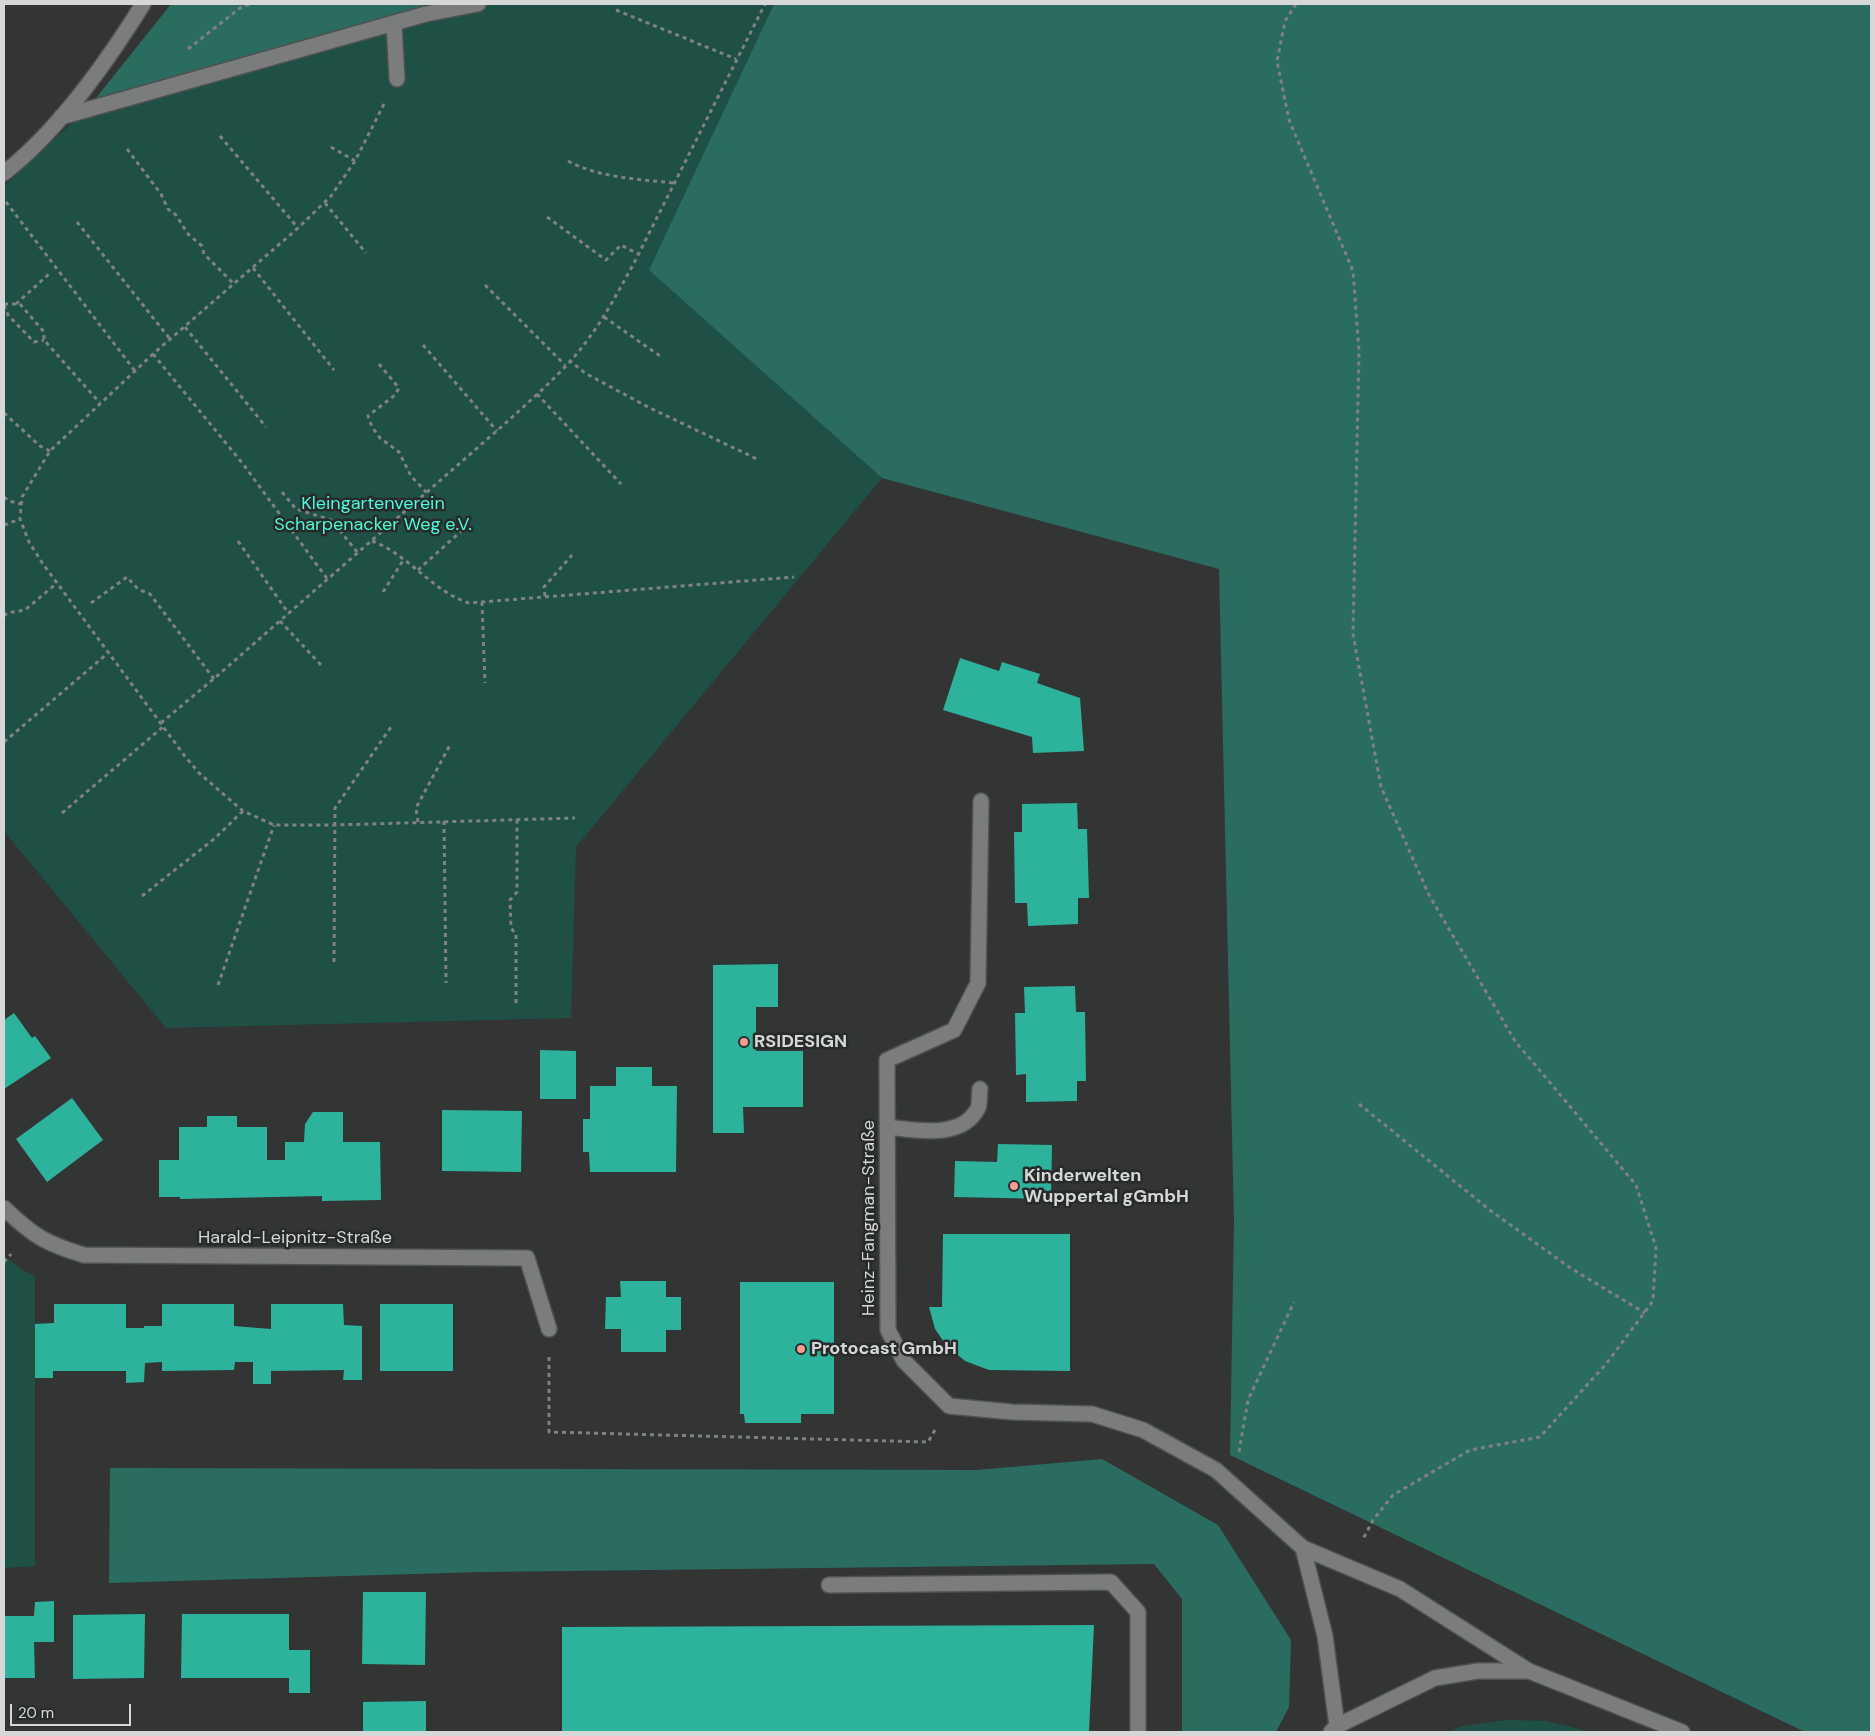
<!DOCTYPE html>
<html>
<head>
<meta charset="utf-8">
<style>
	body { margin:0 }
	#map { position:relative; width:1875px; height:1736px; overflow:hidden; background:#323534; font-family:"DM Sans",sans-serif }
	canvas { display:block }
	.frame { position:absolute; inset:0; border:5px solid #d6d8d8; pointer-events:none }
	.scale { position:absolute; left:10px; top:1704px; width:121px; height:22px; box-sizing:border-box; border:2px solid #d6d8d8; border-top:0; padding-left:6px; font-size:15px; line-height:18px; white-space:nowrap; color:#d6d8d8; -webkit-text-stroke:4px #282b2a; paint-order:stroke }
</style>
</head>
<body>
<div id="map">
<canvas width="1875" height="1736"></canvas>
<div class="frame"></div>
<div class="scale">20 m</div>
</div>
<script>
const context = document.querySelector('canvas').getContext('2d');
context.lineJoin = 'round';
function paint(path, color) {
  context.fillStyle = color;
  context.fill(path, 'evenodd');
}
function trace(path, color, width, dash) {
  context.strokeStyle = color;
  context.lineWidth = width;
  context.lineCap = dash ? 'butt' : 'round';
  context.setLineDash(dash || []);
  context.stroke(path);
}
function write(font, color, halo, rows, align = 'center') {
  context.font = font + ' "DM Sans",sans-serif';
  context.lineWidth = 5;
  context.setLineDash([]);
  context.textBaseline = 'middle';
  context.strokeStyle = halo;
  context.fillStyle = color;
  for (const [text, x, y, turn = 0] of rows) {
    context.save();
    context.translate(x, y);
    context.rotate((+turn || 0) * Math.PI / 180);
    context.textAlign = isNaN(turn) ? turn : align;
    if (halo) context.strokeText(text, 0, 0);
    context.fillText(text, 0, 0);
    context.restore();
  }
}
paint(new Path2D(`
	M467 4H774L650 270 882 478 576 847 571 1018 166 1028 4 831V186L88 108Z
	M4 1256 21 1269 35 1276V1566L4 1568Z
	M1507 1720 1546 1721 1591 1732H1448L1463 1726Z`), '#1e5046');
paint(new Path2D(`
	M171 4H467L88 108Z
	M774 4H1871V1732H1805L1230 1455 1234 1221 1219 569 882 478 649 270Z
	M1102 1459 1218 1525 1291 1640 1289 1707 1276 1732H1182V1599L1154 1564 481 1572 109 1583 110 1468 977 1470Z`), '#2b6c60');
paint(new Path2D(`
	M960 658 999 671 1002 662 1040 674 1037 683 1080 698 1084 751 1033 753 1032 737 943 710Z
	M1077 803 1078 829H1087L1089 898H1078V924L1028 926 1027 903H1015L1014 832H1022V804Z
	M778 964V1007H756V1051H803V1107H743L744 1133H713V965Z
	M1075 986 1076 1012H1085L1086 1081H1077V1101L1026 1102V1074L1016 1075 1015 1013H1025L1024 987Z
	M14 1013 32 1038 35 1036 51 1058 4 1089V1020Z
	M540 1050 576 1051V1099H540Z
	M616 1067H652V1086H677L676 1172H590L589 1152H583V1119H590V1086H616Z
	M72 1098 103 1140 47 1182 16 1139Z
	M442 1110 522 1111 521 1172 442 1171Z
	M313 1112H343V1142H380L381 1200 322 1201V1196L180 1199V1197H159V1160H179V1127H207V1116H237V1127H267V1160H285V1142H304L305 1124Z
	M998 1144 1052 1145 1051 1199 954 1197 955 1161 997 1162Z
	M943 1234H1070V1371L989 1370 965 1361 946 1345 935 1329 929 1307H942Z
	M620 1281H666V1297H681V1330H666V1352H621V1329H605L606 1297H621Z
	M740 1282H834V1414H801V1423H745L744 1414H740Z
	M54 1304H126V1328H144V1326H162V1304H234V1326L271 1329V1304H343L344 1325 362 1326V1380H343L344 1370 271 1371V1384H253V1362H235L234 1370 162 1371V1362L145 1363 144 1382 126 1383V1371H53V1378H35V1324L54 1323Z
	M380 1304H453V1371H380Z
	M363 1592H426L425 1665 362 1664Z
	M54 1601V1642H34L35 1678H4V1616H34L35 1602Z
	M145 1614 144 1678 73 1679V1615Z
	M182 1614H289V1650H310V1693H289V1678H181Z
	M1094 1625 1089 1732H562V1627Z
	M426 1701V1732H363V1702Z`), '#2db29c');
const minor = new Path2D(`
	M394 24 397 79
	M61 117 426 14 478 4
	M4 173C58 131 107 62 143 4
	M981 801 978 983 954 1030 887 1060 888 1330 904 1361 949 1406 1012 1412 1092 1414 1143 1430 1216 1470 1303 1548 1325 1636 1337 1726
	M887 1127C915 1130 962 1140 978 1108 980 1104 979 1094 980 1089
	M4 1208C32 1235 46 1244 84 1255L527 1258 549 1329
	M1303 1548 1400 1589 1529 1671
	M829 1585 1111 1582 1138 1612V1732
	M1331 1732 1337 1726 1435 1678 1478 1671H1529L1682 1732`);
trace(minor, '#4f5151', 18);
trace(new Path2D(`
	M1296 4 1285 21 1277 61 1289 120 1353 271 1359 351 1353 634 1381 787 1429 895 1515 1041 1636 1185 1656 1248 1653 1301 1606 1364 1540 1437 1470 1450 1393 1495 1373 1520 1362 1541
	M616 10 736 59
	M188 49 240 8 250 4
	M384 104 355 161 331 196 298 228 153 354 50 451 22 497 20 519 29 542 43 564 184 755 199 773 243 811 274 825H335L575 818
	M220 136 298 228
	M331 147 355 161
	M127 149 161 194 168 209 176 215 188 234 202 246 204 254 234 284
	M568 161C600 178 637 179 674 183
	M6 202 135 371
	M325 203 366 253
	M547 217 606 260 621 245 638 254
	M77 222 170 339
	M253 268 334 370
	M485 285 565 365
	M4 304H20L44 332V340L100 403
	M16 304 50 273
	M4 305 8 315 34 342 44 340
	M604 317 660 356
	M185 327 266 427
	M423 345 497 431
	M153 354 243 464 328 580
	M569 360 585 373 648 407 757 459
	M379 364 399 388 395 395 368 416 372 427 380 438 399 452 411 476 427 493
	M537 394 621 484
	M4 413 40 446 50 451
	M282 492 296 509 331 520 358 553
	M4 497 9 501 21 504
	M4 525 20 519
	M238 541 289 614
	M372 541C408 554 433 592 469 603L794 577
	M418 570 469 524
	M383 592 404 559
	M545 596 544 587 572 555
	M482 602 485 683
	M91 603 127 577 138 589 150 594 214 679
	M4 616 7 613 25 610 57 583
	M280 621 321 665
	M161 723 217 676 508 421C536 395 567 369 589 338 606 315 619 290 633 265L765 4
	M4 742 108 653
	M62 813 164 726
	M444 821 446 983
	M418 822 416 808 450 745
	M142 896 214 839 243 811
	M334 962 335 808 391 727
	M218 985 274 825
	M516 1003V934L511 928 510 900 517 892V819
	M1359 1104 1491 1211 1572 1269 1645 1313
	M4 1262 11 1254
	M549 1357V1432L928 1442 935 1430
	M1239 1452 1248 1400 1294 1302`), '#808282', 3, [4, 4]);
trace(minor, '#7a7d7c', 15);
for (const [x, y, r, color] of [
	[744,1042,5,"#f59d90"],
	[1014,1186,5,"#f59d90"],
	[801,1349,5,"#f59d90"]
]) {
  const dot = new Path2D();
  dot.arc(x, y, r, 0, 2 * Math.PI);
  context.fillStyle = color;
  context.fill(dot);
  trace(dot, '#282b2a', 2);
}
write('18px', '#4bfadc', '#282b2a', [
	["Kleingartenverein",373,504],
	["Scharpenacker Weg e.V.",373,525]
]);
write('bold 18px', '#d6d8d8', '#282b2a', [
	["RSIDESIGN",754,1042],
	["Kinderwelten",1024,1176],
	["Wuppertal gGmbH",1024,1197],
	["Protocast GmbH",811,1349]
], 'left');
write('18px', '#d6d8d8', '#282b2a', [
	["Heinz-Fangman-Straße",869,1218,-90],
	["Harald-Leipnitz-Straße",295,1238]
]);
</script>
</body>
</html>
